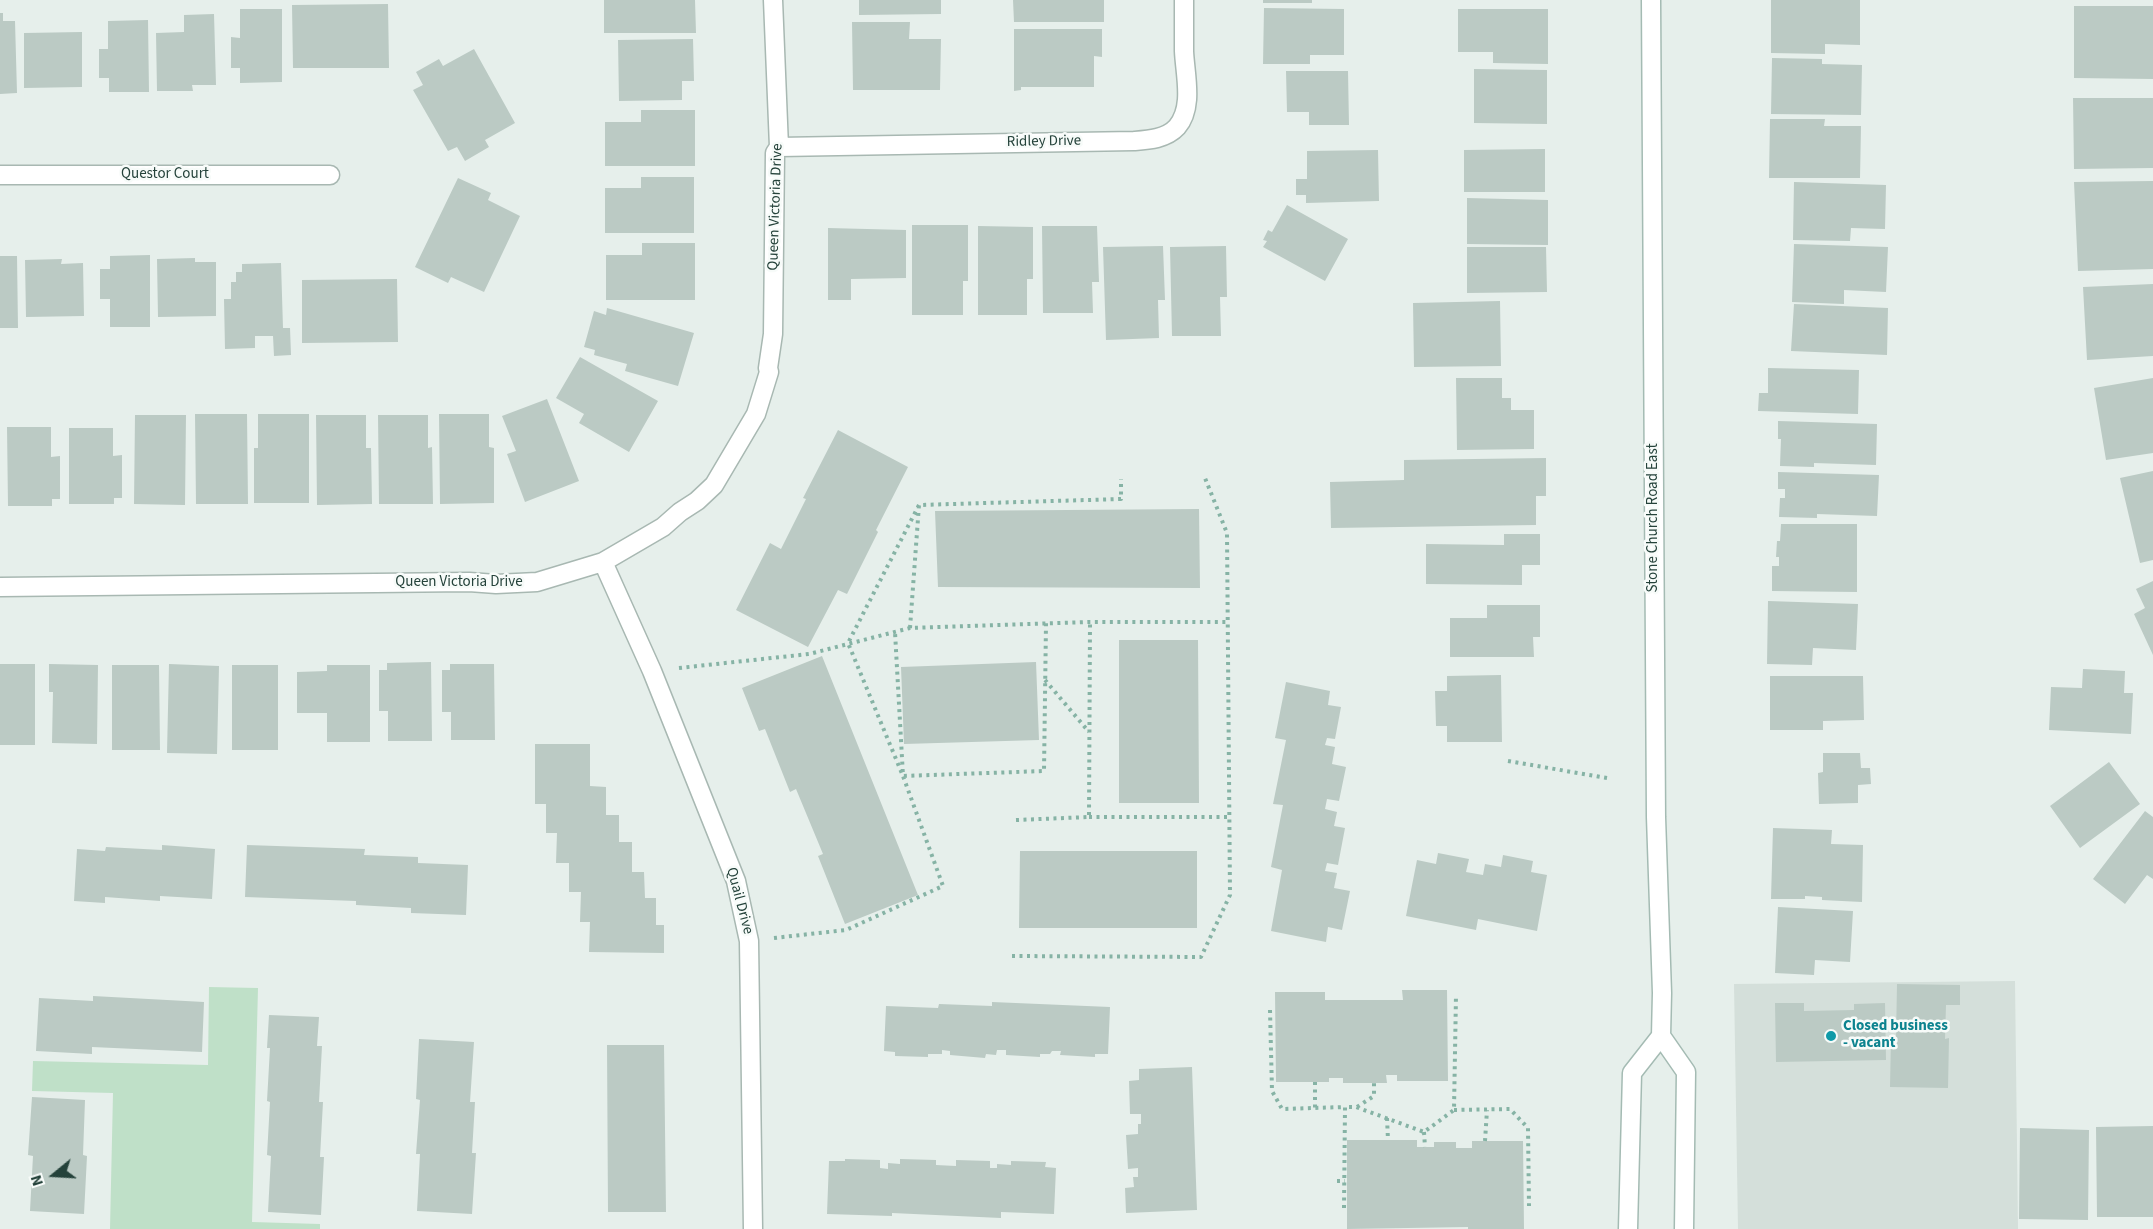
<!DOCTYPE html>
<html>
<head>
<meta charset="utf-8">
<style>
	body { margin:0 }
	#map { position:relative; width:2153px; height:1229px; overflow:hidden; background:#e6efeb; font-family:"Source Sans 3",sans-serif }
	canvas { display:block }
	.north { position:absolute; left:24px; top:1145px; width:60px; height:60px; -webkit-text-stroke:4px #f7fbf9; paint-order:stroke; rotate:252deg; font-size:16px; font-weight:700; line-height:24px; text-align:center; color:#24423a }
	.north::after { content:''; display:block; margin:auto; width:21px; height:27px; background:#24423a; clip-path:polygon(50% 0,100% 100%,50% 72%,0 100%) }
</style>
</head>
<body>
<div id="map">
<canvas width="2153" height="1229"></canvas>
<div class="north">N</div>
</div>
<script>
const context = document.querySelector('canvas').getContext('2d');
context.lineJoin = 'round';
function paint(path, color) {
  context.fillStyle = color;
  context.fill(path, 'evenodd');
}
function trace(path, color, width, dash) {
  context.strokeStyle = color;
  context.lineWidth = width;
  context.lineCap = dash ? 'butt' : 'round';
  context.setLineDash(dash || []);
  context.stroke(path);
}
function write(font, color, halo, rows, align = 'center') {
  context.font = font + ' "Source Sans 3",sans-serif';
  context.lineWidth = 5;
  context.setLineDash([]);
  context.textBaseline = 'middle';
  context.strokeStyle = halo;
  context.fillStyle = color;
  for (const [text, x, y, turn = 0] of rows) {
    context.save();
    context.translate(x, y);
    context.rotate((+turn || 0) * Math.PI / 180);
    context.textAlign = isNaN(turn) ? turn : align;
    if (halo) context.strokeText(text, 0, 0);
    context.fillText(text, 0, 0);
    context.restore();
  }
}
paint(new Path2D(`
	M2015 981 2018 1229H1738L1734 984Z`), '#d4dfda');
paint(new Path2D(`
	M209 987 258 988 252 1222 320 1224V1229H110L113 1093 32 1091 33 1061 208 1065Z`), '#bfe0c8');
paint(new Path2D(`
	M604 0H695L696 33H604Z
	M859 0H941V14L859 15Z
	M1013 0H1104V22H1014Z
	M1263 0H1312V3H1263Z
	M1771 0H1860V45L1825 44V54L1771 53Z
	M388 4 389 68H293L292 5Z
	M2074 6H2153V79L2074 78Z
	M1264 8 1344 9V55H1310V64H1263Z
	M240 9H282V82L240 83V68H231V37L240 38Z
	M1458 9H1548V64L1493 63V52H1458Z
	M0 13H3V21H15L17 93 0 94Z
	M214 14 216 85H192L193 91H157L156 33 184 32V15Z
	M148 20 149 92H109V78H99V49H108V21Z
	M852 22H910L909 39H941L940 90H853Z
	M1014 29H1102V57L1094 56V87H1021V90L1014 91Z
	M82 32V87L24 88V33Z
	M693 39 694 81H682V100L619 101 618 40Z
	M474 49 515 123 485 140 489 147 465 161 457 147 448 151 413 90 423 85 416 72 439 59 443 66Z
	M1772 58 1822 59V64L1862 65 1861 115 1771 114Z
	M1474 69 1547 70V124L1474 123Z
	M1286 71H1348L1349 125H1309V112H1287Z
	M2073 98H2153V168L2074 169Z
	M641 110H695V166H605V122H641Z
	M1770 119H1825L1824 126H1861L1860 178H1769Z
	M1545 149V192H1464V150Z
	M1378 150 1379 201 1306 203V195H1296V179H1307V151Z
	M641 177H694V233H605V188H641Z
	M458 178 491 193 488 200 520 216 484 292 451 277 448 283 415 267Z
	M2153 181V269L2078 271 2074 182Z
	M1794 182 1886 185 1885 229 1851 228 1850 241 1793 240Z
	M1467 198 1548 200V245L1467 244Z
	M1287 205 1348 239 1325 281 1263 247 1267 241 1263 240 1268 230 1272 232Z
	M912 225H968V281H963V315H912Z
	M978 226 1033 227V279H1027V315H978Z
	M1042 226H1097L1099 282H1092L1093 313H1043Z
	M828 228 906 230V278L851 279V300H828Z
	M642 243H695V300H606V255H642Z
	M1794 244 1888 247 1886 292 1844 290V304L1792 302Z
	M1163 246 1165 300H1158L1159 338 1106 340 1103 247Z
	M1226 246 1227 297H1220L1221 336H1172L1170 247Z
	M1467 247H1546L1547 292 1467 293Z
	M150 255V327H110V299H100V269H110V256Z
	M0 256H17L18 328H0Z
	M195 258V262H216V316L158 317 157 259Z
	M62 259 61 264 83 263 84 316 26 317 25 260Z
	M281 263 283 328H290L291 355 274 356 273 336H255V348L225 349 224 299H231V282H236V272H242V264Z
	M397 279 398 342 302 343V280Z
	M2153 284V356L2087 360 2083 287Z
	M1500 301 1501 366 1414 367 1413 303Z
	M1794 304 1888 308 1887 355 1791 351Z
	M607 308 694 333 678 386 625 371 627 364 594 355 595 350 584 347 594 311 606 315Z
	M580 357 658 401 629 452 579 423 584 414 556 398Z
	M1768 368 1859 370 1858 414 1758 411 1759 393H1768Z
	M1456 378H1502V398H1511V410H1534V449L1457 450Z
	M2153 378V453L2106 460 2094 388Z
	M547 399 579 481 525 502 507 454 516 451 502 416Z
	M195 414H247L248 504H196Z
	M258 414H309V503H254V448H258Z
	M439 414H489V447L494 448V503L440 504Z
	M135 415H186L185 505 134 504Z
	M316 415H366V448H371L372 504 317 505Z
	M378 415H428V448L432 447 433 504H379Z
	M1778 421 1877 424 1876 465 1814 463V467L1780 466 1781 439H1778Z
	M7 427H51V457L60 456V499H52V506H8Z
	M69 428H113V456L122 455V498H114V504H69Z
	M838 430 908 467 876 530 878 532 847 594 838 590 808 647 736 610 770 543 781 549 806 499 803 498Z
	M1546 458V496H1536V525L1331 528 1330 482 1404 480V460Z
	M2153 471V560L2140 563 2120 478Z
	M1778 472 1879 475 1877 516 1817 514V518L1779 517 1780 498H1785V489H1778Z
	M1199 509 1200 588 938 587 935 511Z
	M1781 524H1857V592L1772 591V566H1779V557H1776L1777 541H1780Z
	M1504 534H1540V565H1522V585L1426 584V544L1504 545Z
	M2153 581V655L2134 614 2145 608 2136 589Z
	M1768 601 1858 604 1856 650 1813 648 1812 665 1767 664Z
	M1487 605H1540V637H1533L1534 657H1450V618H1487Z
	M1119 640H1198L1199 803H1119Z
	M822 656 918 895 845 924 818 856 823 854 796 789 790 792 765 729 759 731 742 688Z
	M431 662 432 741H388V711H379V670H387V663Z
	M1036 662 1039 740 904 744 901 667Z
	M0 664H35V745H0Z
	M49 664 98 665 97 744 52 743 53 692H49Z
	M169 664 219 666 217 754 167 753Z
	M450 664H494L495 740H451V712H442V670H450Z
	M112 665H159L160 750H112Z
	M232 665H278V750H232Z
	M327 665H370V742H327V713H297V672L327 671Z
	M2083 669 2125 671 2124 693H2133L2131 734 2049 730 2051 687 2082 688Z
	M1501 675 1502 742H1447V726H1436L1435 691H1447V676Z
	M1770 676H1863L1864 720 1823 721V730H1770Z
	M1286 682 1330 691 1328 705 1341 707 1335 739 1327 738 1325 745 1335 747 1332 764 1346 767 1339 801 1327 799 1325 809 1337 812 1334 826 1345 828 1338 865 1327 863 1325 871 1337 873 1334 888 1350 891 1342 930 1328 927 1326 942 1271 931 1282 870 1271 867 1283 805 1273 804 1286 740 1275 738Z
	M535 744H590V786L606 787V815H619V842H632V872H644L645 898H656V925H664V953L589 952 590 922H580L581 892H569V863H556L557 833H546V804H535Z
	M1823 753H1860L1861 768H1870L1871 784 1858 785V803L1819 804 1818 773 1823 772Z
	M2109 762 2140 804 2080 848 2050 806Z
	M2145 811 2153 817V879L2147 875 2125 904 2093 879Z
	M1773 828 1832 830 1831 844 1863 845 1862 902 1822 900V897L1805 896V899H1771Z
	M162 845 215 849 212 899 160 896V901L105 897V903L74 901 77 849 105 851 106 847 162 850Z
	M247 845 365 849 364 855 418 857V863L468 865 466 915 411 913V908L356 905V901L245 897Z
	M1020 851H1197V928H1019Z
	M1438 853 1469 859 1466 872 1483 875 1485 864 1501 867 1503 855 1533 861 1531 872 1547 875 1537 931 1478 919 1476 930 1406 916 1417 860 1436 864Z
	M1778 907 1853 911 1850 962 1815 960 1814 975 1775 973Z
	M1897 984 1960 985V1005H1946L1945 1039 1949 1038 1948 1088 1890 1087 1891 1038H1896Z
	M1402 990H1447L1448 1081H1397V1075H1386L1387 1083H1343V1078H1329V1082H1276L1275 992H1325V1000H1403Z
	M93 996 204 1002 202 1052 92 1047V1054L36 1051 39 998 93 1001Z
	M992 1002 1110 1007 1108 1054H1095V1057L1060 1055 1061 1051H1052L1050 1054H1040V1057L1006 1055V1050H997L996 1055 986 1054 985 1058 950 1055V1051L942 1050V1054H928V1057L895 1056V1052L884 1051 886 1006 938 1008 939 1004 992 1006Z
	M1775 1003H1804V1011L1854 1010V1004L1885 1003 1886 1060 1776 1062Z
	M269 1015 319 1017 317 1046H322L319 1102H323L320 1157H324L321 1215 268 1212 271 1156 267 1155 270 1102 267 1101 270 1048H267Z
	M419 1039 474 1042 470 1102H475L472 1153H476L472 1214 417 1211 420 1154H416L420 1100 416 1099Z
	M607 1045H664L666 1212H608Z
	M1192 1067 1197 1210 1126 1213 1125 1188 1134 1187 1133 1177H1138V1168L1128 1169 1126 1135 1138 1134V1124H1141V1114H1130L1129 1081 1139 1080V1069Z
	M32 1097 85 1100 83 1155 87 1156 84 1214 30 1211 33 1156 28 1155Z
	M2153 1126V1217H2097L2096 1127Z
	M2020 1128 2089 1130 2088 1220 2019 1219Z
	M1347 1140H1417V1147H1434V1142H1456V1148H1472V1141H1523L1524 1229H1468V1227L1347 1229Z
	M845 1159 880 1160V1168L888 1169V1163L900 1164V1159L936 1160V1165L956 1166V1160L990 1161V1168H997V1164L1011 1165V1161L1046 1162 1045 1167 1056 1168 1054 1214 1001 1212V1218L892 1213V1216L827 1214 829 1161H845Z`), '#bbcac4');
const minor = new Path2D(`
	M779 147 1134 141C1148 140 1166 139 1177 127 1194 107 1185 75 1184 51 1184 34 1184 17 1184 0
	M0 175H330
	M603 562 652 671 736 881 749 941 753 1229
	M0 587 469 582 496 584 537 582 603 562 663 527 680 512 697 501 714 485 756 414 769 372 768 368 773 334 775 153 779 147 773 0`);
const secondary = new Path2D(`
	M1651 0 1656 817 1662 993 1661 1036 1686 1072 1684 1229
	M1628 1229 1632 1073 1661 1036`);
trace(minor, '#a8b8b2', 21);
trace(secondary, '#a4bbb3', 21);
trace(new Path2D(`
	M919 505 848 643 903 776 1044 771 1046 623
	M910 628 919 505 1121 499V479
	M679 668 809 654 910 628 1090 622H1227
	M1045 680 1089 732
	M1508 761 1607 778
	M1089 817H1229
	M1016 820 1089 817 1090 622
	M774 938 846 930 943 886 903 776 895 632
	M1012 956 1201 957 1230 895 1227 533 1205 478
	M1270 1010 1272 1091 1282 1109 1345 1107
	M1315 1082V1108
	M1357 1107 1374 1096V1083
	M1454 1110 1510 1109 1528 1128 1529 1206
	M1387 1118 1388 1140
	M1424 1132 1425 1147
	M1485 1141 1487 1110
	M1337 1181H1345
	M1344 1208 1345 1107H1356L1424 1132 1454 1110 1456 995`), '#86b3a5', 4, [3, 4.5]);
trace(minor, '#fff', 18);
trace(secondary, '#fff', 18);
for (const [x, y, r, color] of [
	[1831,1036,6,"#0f9aa8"]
]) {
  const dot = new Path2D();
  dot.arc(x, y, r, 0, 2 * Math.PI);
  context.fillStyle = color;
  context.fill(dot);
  trace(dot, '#f7fbf9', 2);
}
write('15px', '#24423a', '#f7fbf9', [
	["Ridley Drive",1044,142,-1],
	["Questor Court",165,175],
	["Queen Victoria Drive",776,207,-88],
	["Stone Church Road East",1654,518,-90],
	["Queen Victoria Drive",459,583],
	["Quail Drive",739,901,75]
]);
write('bold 15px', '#0d838f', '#f7fbf9', [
	["Closed business",1843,1027],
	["- vacant",1843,1044]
], 'left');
</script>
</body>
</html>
